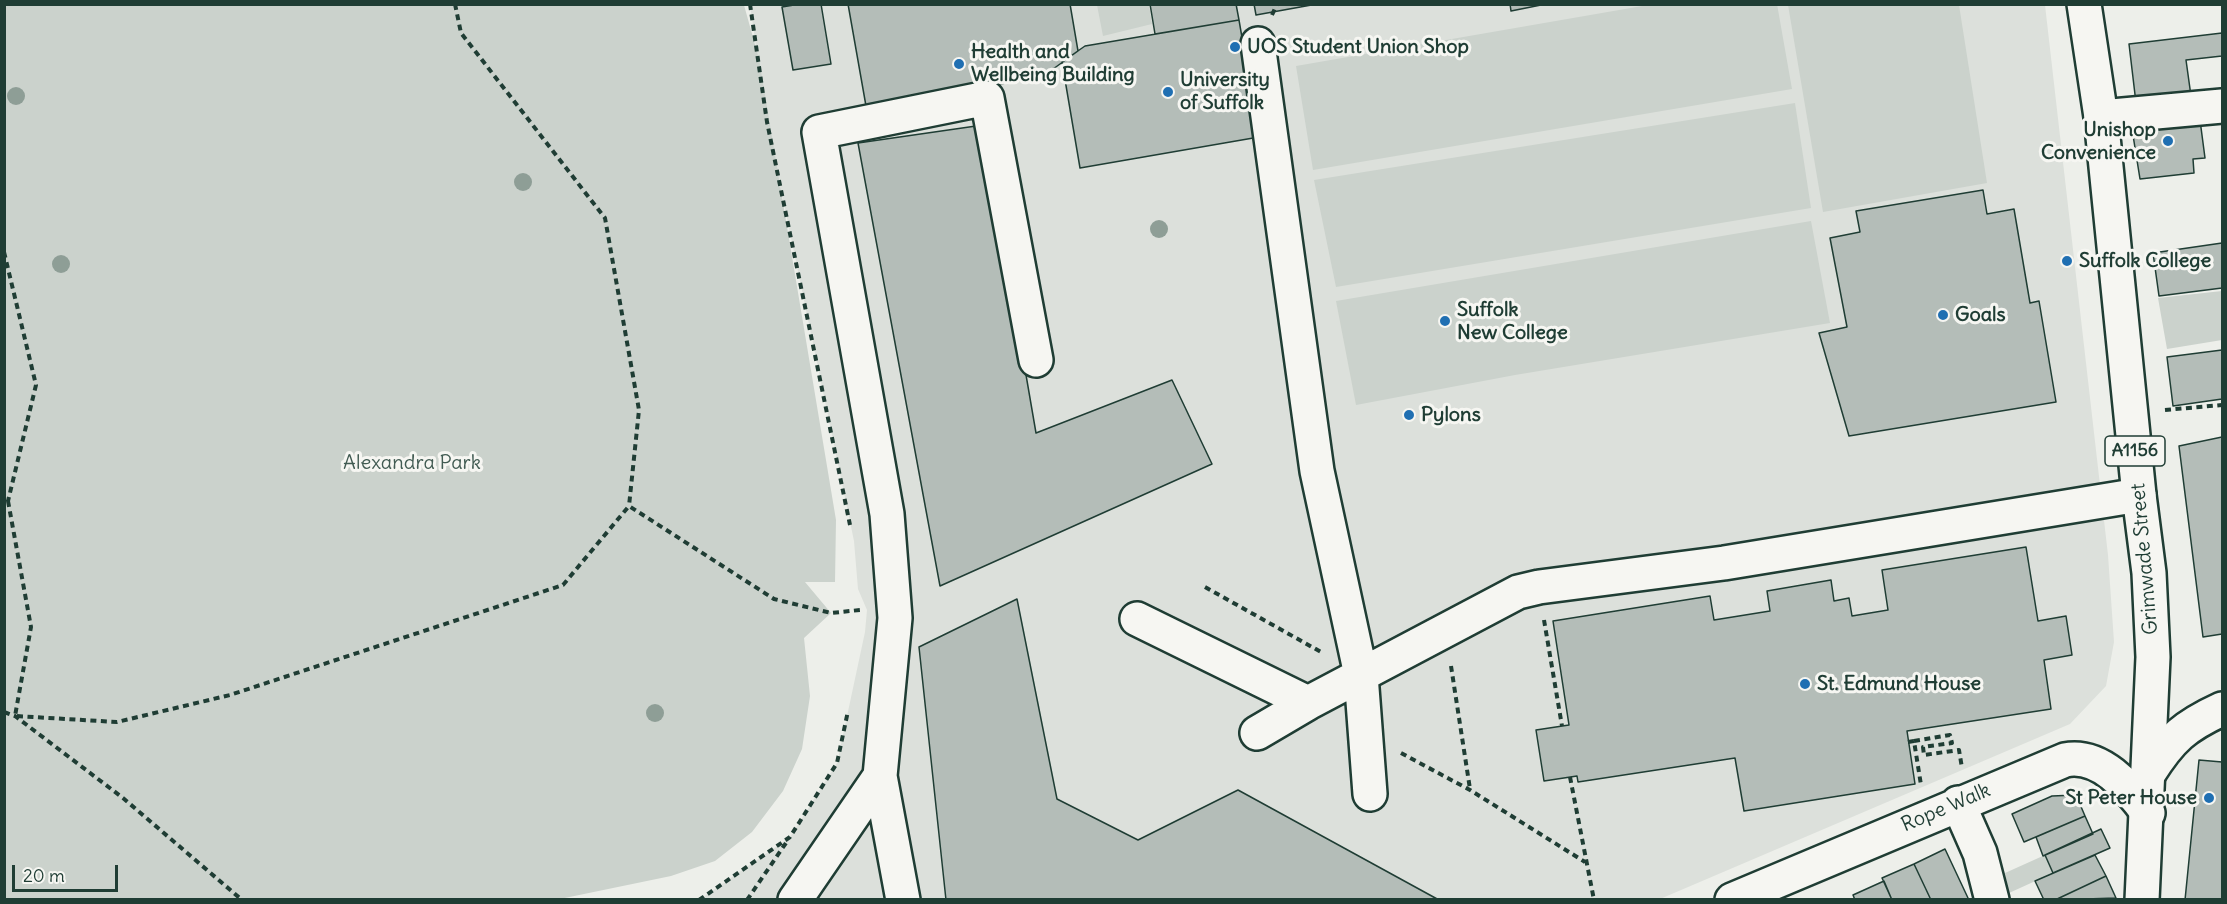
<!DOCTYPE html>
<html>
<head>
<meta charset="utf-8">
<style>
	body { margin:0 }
	#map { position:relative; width:2227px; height:904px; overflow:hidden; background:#edefea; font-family:Delius,sans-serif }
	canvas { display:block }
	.frame { position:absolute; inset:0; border:6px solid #1f3d34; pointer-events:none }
	.scale { position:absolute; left:12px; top:865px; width:106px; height:27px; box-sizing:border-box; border:3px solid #1f3d34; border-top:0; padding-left:8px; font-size:18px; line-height:21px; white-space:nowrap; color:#1f3d34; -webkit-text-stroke:4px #f6f6f2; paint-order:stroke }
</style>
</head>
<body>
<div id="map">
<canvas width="2227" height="904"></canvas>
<div class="frame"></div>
<div class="scale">20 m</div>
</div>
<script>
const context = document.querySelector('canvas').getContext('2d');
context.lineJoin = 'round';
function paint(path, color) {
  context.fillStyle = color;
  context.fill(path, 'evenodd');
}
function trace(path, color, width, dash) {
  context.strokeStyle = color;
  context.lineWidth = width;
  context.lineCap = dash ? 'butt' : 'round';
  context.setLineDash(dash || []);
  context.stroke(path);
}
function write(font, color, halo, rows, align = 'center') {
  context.font = font + ' Delius,sans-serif';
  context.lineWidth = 6;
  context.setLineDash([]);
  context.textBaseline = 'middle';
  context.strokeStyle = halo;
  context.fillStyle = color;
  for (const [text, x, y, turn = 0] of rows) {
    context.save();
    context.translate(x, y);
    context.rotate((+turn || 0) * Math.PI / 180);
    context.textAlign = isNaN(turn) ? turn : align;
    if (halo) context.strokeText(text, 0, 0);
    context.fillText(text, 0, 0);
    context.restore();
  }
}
paint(new Path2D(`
	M750 5H2045L2108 555 2114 642 2106 686 2070 724 1660 899 699 900 790 837 837 763 865 632 867 610 858 589 854 541 767 122Z`), '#dce0db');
paint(new Path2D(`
	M5 4 744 5 759 59 836 520 835 582H805L831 613 804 638 810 696 802 749 783 791 752 832 715 861 671 876 555 900 5 899Z
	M1777 4 1792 89 1313 170 1296 66 1648 5Z
	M1097 5H1149L1152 24 1103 36Z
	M1788 5H1959L1987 183 1823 212Z
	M1795 103 1811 208 1336 287 1314 180Z
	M1811 221 1830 323 1515 375 1356 405 1336 301Z
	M2222 291V340L2167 349 2158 298Z
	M2045 855 2053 873 2009 893 2005 873Z`), '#cbd2cc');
const building = new Path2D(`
	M800 4H821L831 64 793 70 782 7Z
	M848 4H1070L1078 51 1042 77 866 106Z
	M1150 4H1236L1239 20 1155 34Z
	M1254 4H1317L1256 15Z
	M1510 4H1546L1511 11Z
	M1239 20 1259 137 1080 168 1062 62 1085 46Z
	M2222 33V56L2186 60 2191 96 2136 103 2129 44Z
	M2200 120 2205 158 2193 159 2194 173 2140 179 2132 129Z
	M983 125 1036 433 1172 380 1212 464 940 586 858 143Z
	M1983 190 1987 214 2014 209 2030 303 2039 301 2056 402 1849 436 1819 333 1847 327 1830 238 1860 232 1856 211Z
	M2222 243V288L2159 296 2153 253Z
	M2222 350V399L2173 406 2167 357Z
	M2222 437V634L2203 637 2179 446Z
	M2026 547 2038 621 2066 616 2072 655 2044 660 2051 709 1907 731 1915 784 1744 811 1735 758 1578 782 1577 776 1544 781 1536 730 1569 725 1553 621 1710 596 1714 620 1770 611 1767 591 1831 580 1834 601 1849 598 1852 616 1888 610 1882 570Z
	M1017 599 1057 799 1138 840 1238 790 1439 900H946L919 647Z
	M2199 760 2222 762V900H2185Z
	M2076 795 2085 816 2024 842 2012 814 2052 796Z
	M2085 816 2093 834 2043 856 2036 837Z
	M2101 829 2110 848 2053 873 2045 855Z
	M1945 849 1968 898 1965 900H1931L1914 864Z
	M2095 855 2106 876 2055 900H2044L2035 881Z
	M1914 864 1931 900H1892L1882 878Z
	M2106 876 2116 898 2055 900Z
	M1884 881 1892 900H1855L1853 895Z`);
paint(building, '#b4bdb8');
trace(building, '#1f3d34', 1.5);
const minor = new Path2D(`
	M1258 44 1317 471 1361 675 1370 794
	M2101 117 2222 106
	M1137 619 1308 703 1518 592 1539 587 1724 563 2139 495
	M1257 733 1308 703
	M2149 773C2171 738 2185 726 2222 709
	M1958 803 1980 853 1992 900
	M795 900 880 776
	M903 900 880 776 895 618 887 514 819 132 987 98 1036 360
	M1732 900 2065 760C2100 753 2129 787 2148 813`);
const major = new Path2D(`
	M2084 4 2101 117 2139 495 2149 573 2153 657 2142 900`);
trace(minor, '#1f3d34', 38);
trace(major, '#1f3d34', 38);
trace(new Path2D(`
	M455 4 461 33 605 218 639 410 629 506
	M750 4 767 122 850 525
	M1272 15 1277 4
	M4 252 36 385 8 501 4 504
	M2165 410 2222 405
	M8 501 31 627 15 716 117 722 230 695 563 585 629 506 774 599 831 613 860 610
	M1205 587 1321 652
	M1544 620 1562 726
	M1451 666 1470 789
	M4 712 15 716 123 798 242 900
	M1914 741 1950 735 1952 743 1923 747 1924 755 1959 750 1962 768
	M1908 742 1914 741 1921 785
	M1401 753 1470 790 1585 862
	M1570 777 1594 900
	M699 900 790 837 837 763 848 711
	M747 900 788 840`), '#1f3d34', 4, [6, 4.5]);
trace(minor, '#f6f6f2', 33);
trace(major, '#f6f6f2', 33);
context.fillStyle = '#8e9e96';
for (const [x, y] of [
	[16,96],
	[523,182],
	[1159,229],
	[61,264],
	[655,713]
]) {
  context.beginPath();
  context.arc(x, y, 9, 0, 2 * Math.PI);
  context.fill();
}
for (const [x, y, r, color] of [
	[1235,47,6,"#1f6fb2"],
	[959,64,6,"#1f6fb2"],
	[1168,92,6,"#1f6fb2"],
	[2168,141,6,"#1f6fb2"],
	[2067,261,6,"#1f6fb2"],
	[1943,315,6,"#1f6fb2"],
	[1445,321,6,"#1f6fb2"],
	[1409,415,6,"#1f6fb2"],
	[1805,684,6,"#1f6fb2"],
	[2209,798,6,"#1f6fb2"]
]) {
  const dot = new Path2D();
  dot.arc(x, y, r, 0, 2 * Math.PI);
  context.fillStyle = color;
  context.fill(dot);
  trace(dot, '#f6f6f2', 2);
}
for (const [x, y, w] of [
	[2135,451,60]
]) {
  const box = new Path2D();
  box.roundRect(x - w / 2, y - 15, w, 30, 4.5);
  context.fillStyle = '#f6f6f2';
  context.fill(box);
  trace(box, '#1f3d34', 1.5);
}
write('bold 18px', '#1f3d34', null, [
	["A1156",2135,451]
]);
write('bold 20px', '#1f3d34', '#f6f6f2', [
	["UOS Student Union Shop",1247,47],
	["Health and",971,52],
	["Wellbeing Building",971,75],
	["University",1180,80],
	["of Suffolk",1180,103],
	["Unishop",2156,130,"right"],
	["Convenience",2156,153,"right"],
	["Suffolk College",2079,261],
	["Suffolk",1457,310],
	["New College",1457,333],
	["Goals",1955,315],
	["Pylons",1421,415],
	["St. Edmund House",1817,684],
	["St Peter House",2197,798,"right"]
], 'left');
write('20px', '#415b52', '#f6f6f2', [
	["Alexandra Park",412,463]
]);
write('20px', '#1f3d34', '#f6f6f2', [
	["Grimwade Street",2145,559,-95],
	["Rope Walk",1946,808,-23]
]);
</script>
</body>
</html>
